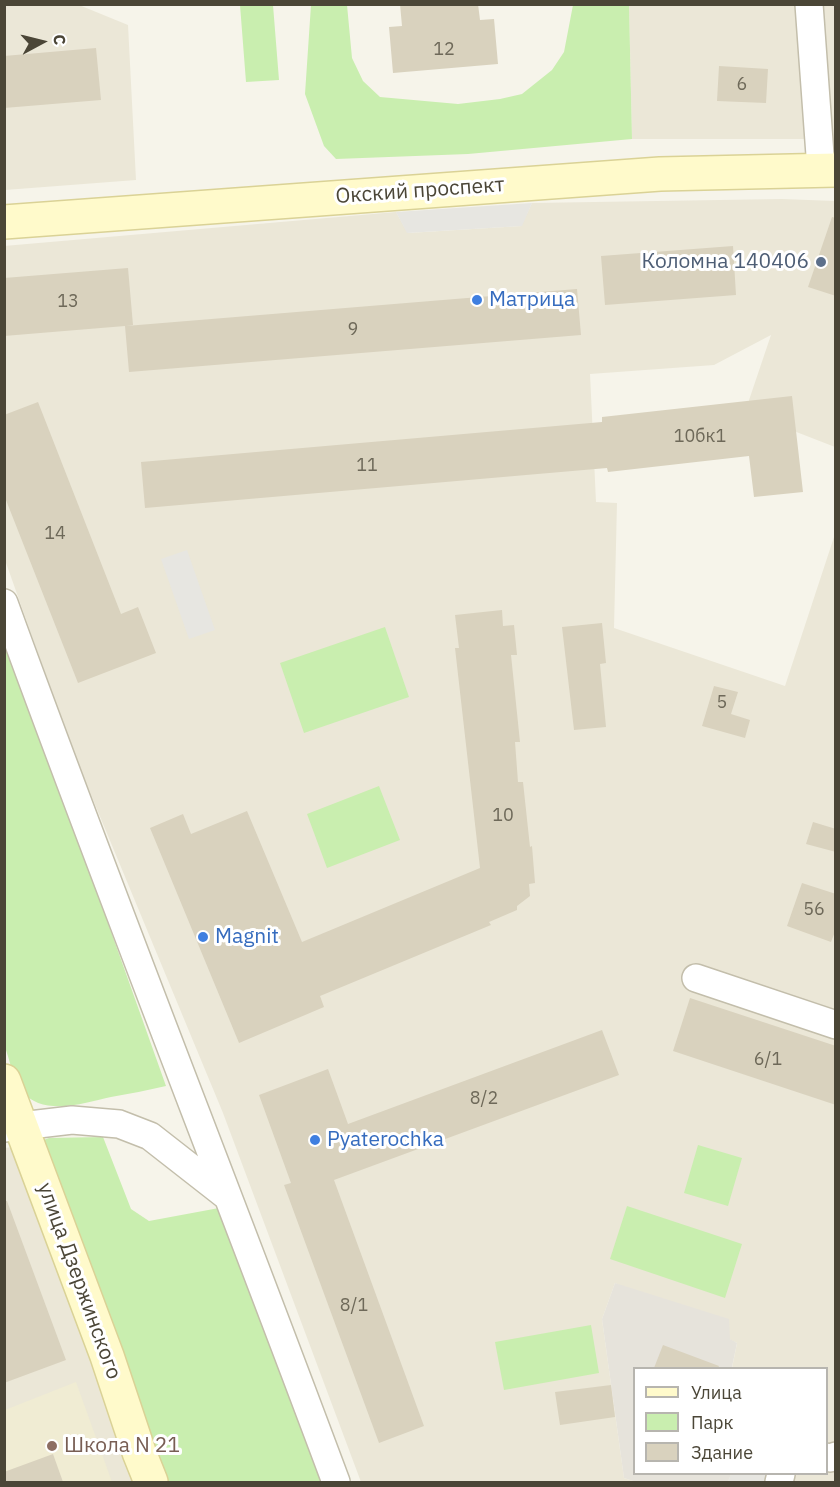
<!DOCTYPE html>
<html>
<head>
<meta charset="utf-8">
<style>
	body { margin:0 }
	#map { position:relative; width:840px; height:1487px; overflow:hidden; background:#f6f4ea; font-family:"IBM Plex Sans",sans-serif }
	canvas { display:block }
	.frame { position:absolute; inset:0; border:6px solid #4b4637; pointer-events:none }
	.legend { position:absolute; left:633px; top:1367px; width:195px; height:108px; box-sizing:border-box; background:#fff; border:2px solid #b7b5af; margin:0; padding:8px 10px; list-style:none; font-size:18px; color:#4b4637 }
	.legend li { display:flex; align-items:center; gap:12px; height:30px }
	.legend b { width:30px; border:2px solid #b7b5af }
	.north { position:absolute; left:12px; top:12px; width:60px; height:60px; -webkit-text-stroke:4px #fff; paint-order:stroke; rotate:83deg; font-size:16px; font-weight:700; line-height:24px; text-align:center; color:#4b4637 }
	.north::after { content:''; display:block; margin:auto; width:21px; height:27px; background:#4b4637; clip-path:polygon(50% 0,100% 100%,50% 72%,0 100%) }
</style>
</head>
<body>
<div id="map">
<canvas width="840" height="1487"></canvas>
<div class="frame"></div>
<ul class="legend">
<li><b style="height:8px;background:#fffacb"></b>Улица</li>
<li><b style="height:16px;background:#c9eeaf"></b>Парк</li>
<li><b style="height:16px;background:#d9d2be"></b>Здание</li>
</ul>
<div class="north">С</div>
</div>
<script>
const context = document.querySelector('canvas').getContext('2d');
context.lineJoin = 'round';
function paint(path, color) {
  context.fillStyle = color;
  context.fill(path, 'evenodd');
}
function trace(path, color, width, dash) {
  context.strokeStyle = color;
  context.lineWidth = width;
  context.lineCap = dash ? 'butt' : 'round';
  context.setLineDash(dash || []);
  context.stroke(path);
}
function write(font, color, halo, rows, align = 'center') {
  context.font = font + ' "IBM Plex Sans",sans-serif';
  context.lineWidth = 6;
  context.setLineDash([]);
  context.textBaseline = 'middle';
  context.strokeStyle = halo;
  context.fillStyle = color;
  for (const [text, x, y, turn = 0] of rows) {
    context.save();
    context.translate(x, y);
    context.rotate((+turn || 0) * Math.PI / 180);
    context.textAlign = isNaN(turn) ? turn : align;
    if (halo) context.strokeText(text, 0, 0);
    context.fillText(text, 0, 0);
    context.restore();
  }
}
paint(new Path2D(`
	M5 5H79L128 25 136 180 5 190Z
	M629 5H835V139H632Z
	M782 199 835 201V447L745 412 771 335 714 365 590 374 596 502 617 503 614 628 785 686 835 534V1482H728L731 1474H826V1368H732L737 1343 615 1283 602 1319 624 1478 636 1482H361L223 1113 72 749 5 560 4 246 396 212 408 233 521 226 532 203Z
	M14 1147 135 1482H5L4 1148Z`), '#ebe7d7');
paint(new Path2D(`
	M615 1283 729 1319 730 1339 737 1343 732 1367 735 1368H634V1474H731L728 1482H636L624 1478 602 1319Z`), '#e6e3db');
paint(new Path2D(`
	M76 1382 112 1482H5V1410Z`), '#f0ecd3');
paint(new Path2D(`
	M240 5H273L279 80 246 82Z
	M311 5H347L352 58 363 81 380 97 458 104 500 99 522 94 552 70 564 52 573 5H629L632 139 468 154 336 159 324 146 305 94Z
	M385 627 409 697 304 733 280 663Z
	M5 639 66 805 166 1086C148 1090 129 1094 111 1097 85 1103 42 1117 22 1091 13 1079 10 1061 5 1047Z
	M379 786 400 840 327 868 307 814Z
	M103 1137 131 1209 149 1221 219 1208 322 1482H165L38 1142 49 1138Z
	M698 1145 742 1158 728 1206 684 1193Z
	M627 1206 742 1244 725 1298 610 1259Z
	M591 1325 599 1373 504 1390 495 1342Z`), '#c9eeaf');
paint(new Path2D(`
	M532 203 522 226 407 233 396 212Z
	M187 550 215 630 189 639 161 559Z
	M731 1474H769L766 1482H728Z`), '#e7e6e1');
paint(new Path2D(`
	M400 4H478L480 20 494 19 498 64 393 73 389 27 402 26Z
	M96 48 101 100 4 108V56Z
	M719 66 768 69 766 103 717 101Z
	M832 217 836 218V296L808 287Z
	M733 246 736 295 605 305 601 256Z
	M128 268 133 325 126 326 577 289 581 335 129 372 125 326 4 336V278Z
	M792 396 803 492 754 497 749 456 608 472 607 468 145 508 141 462 602 422V417Z
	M38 402 121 614 138 607 156 653 78 683 4 495V415Z
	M502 610 503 626 514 625 517 655H511L520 742H515L518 782H523L530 847 532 846 535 883 529 884 530 896 517 906V910L489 922 491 925 320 996 324 1007 239 1043 150 828 183 814 191 834 247 811 302 942 480 868 455 648H459L455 615Z
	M602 623 606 663 600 664 606 727 574 730 562 627Z
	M714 686 738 692 731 714 750 720 745 738 702 726Z
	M813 822 836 829V852L806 844Z
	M802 883 836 894V929L831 942 787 926Z
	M690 998 836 1046V1105L673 1051Z
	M602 1030 619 1075 334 1180 424 1426 379 1443 284 1185 291 1183 259 1095 328 1069 348 1124Z
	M4 1201H7L66 1360 4 1383Z
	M663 1345 719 1366 718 1368H654Z
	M611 1385 615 1417 560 1425 555 1392Z
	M53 1454 63 1482H4V1472Z`), '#d9d2be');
const street = new Path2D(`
	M809 4 821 169
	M4 603C111 898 227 1189 336 1482
	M696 978 836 1025
	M4 1128 72 1120 119 1124 150 1136 228 1197
	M826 1457 830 1458 836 1456
	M779 1482 781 1474`);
const secondary = new Path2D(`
	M4 222 660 174 836 170
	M4 1081 107 1356 139 1452 151 1482`);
trace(street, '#c3beab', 30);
trace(secondary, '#dad296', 36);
trace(street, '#fff', 27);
trace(secondary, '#fffacb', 33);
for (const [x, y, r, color] of [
	[821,262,6,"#5c6f8a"],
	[477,300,6,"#3f7fe0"],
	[203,937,6,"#3f7fe0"],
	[315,1140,6,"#3f7fe0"],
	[52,1446,6,"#8d6e63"]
]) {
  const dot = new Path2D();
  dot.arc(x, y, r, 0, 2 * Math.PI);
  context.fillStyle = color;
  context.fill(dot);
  trace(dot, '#fff', 2);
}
write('18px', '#6e6959', null, [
	["12",444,50],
	["6",742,85],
	["13",68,302],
	["9",353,330],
	["10бк1",700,437],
	["11",367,466],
	["14",55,534],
	["5",722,703],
	["10",503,816],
	["56",814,910],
	["6/1",768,1060],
	["8/2",484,1099],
	["8/1",354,1306]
]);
write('21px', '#4b4637', '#fff', [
	["Окский проспект",420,191,-4],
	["улица Дзержинского",79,1281,70]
]);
write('21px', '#4e5e75', '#fff', [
	["Коломна 140406",809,262]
], 'right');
write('21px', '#366cbe', '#fff', [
	["Матрица",489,300],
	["Magnit",215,937],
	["Pyaterochka",327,1140]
], 'left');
write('21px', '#785e54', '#fff', [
	["Школа N 21",64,1446]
], 'left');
</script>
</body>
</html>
